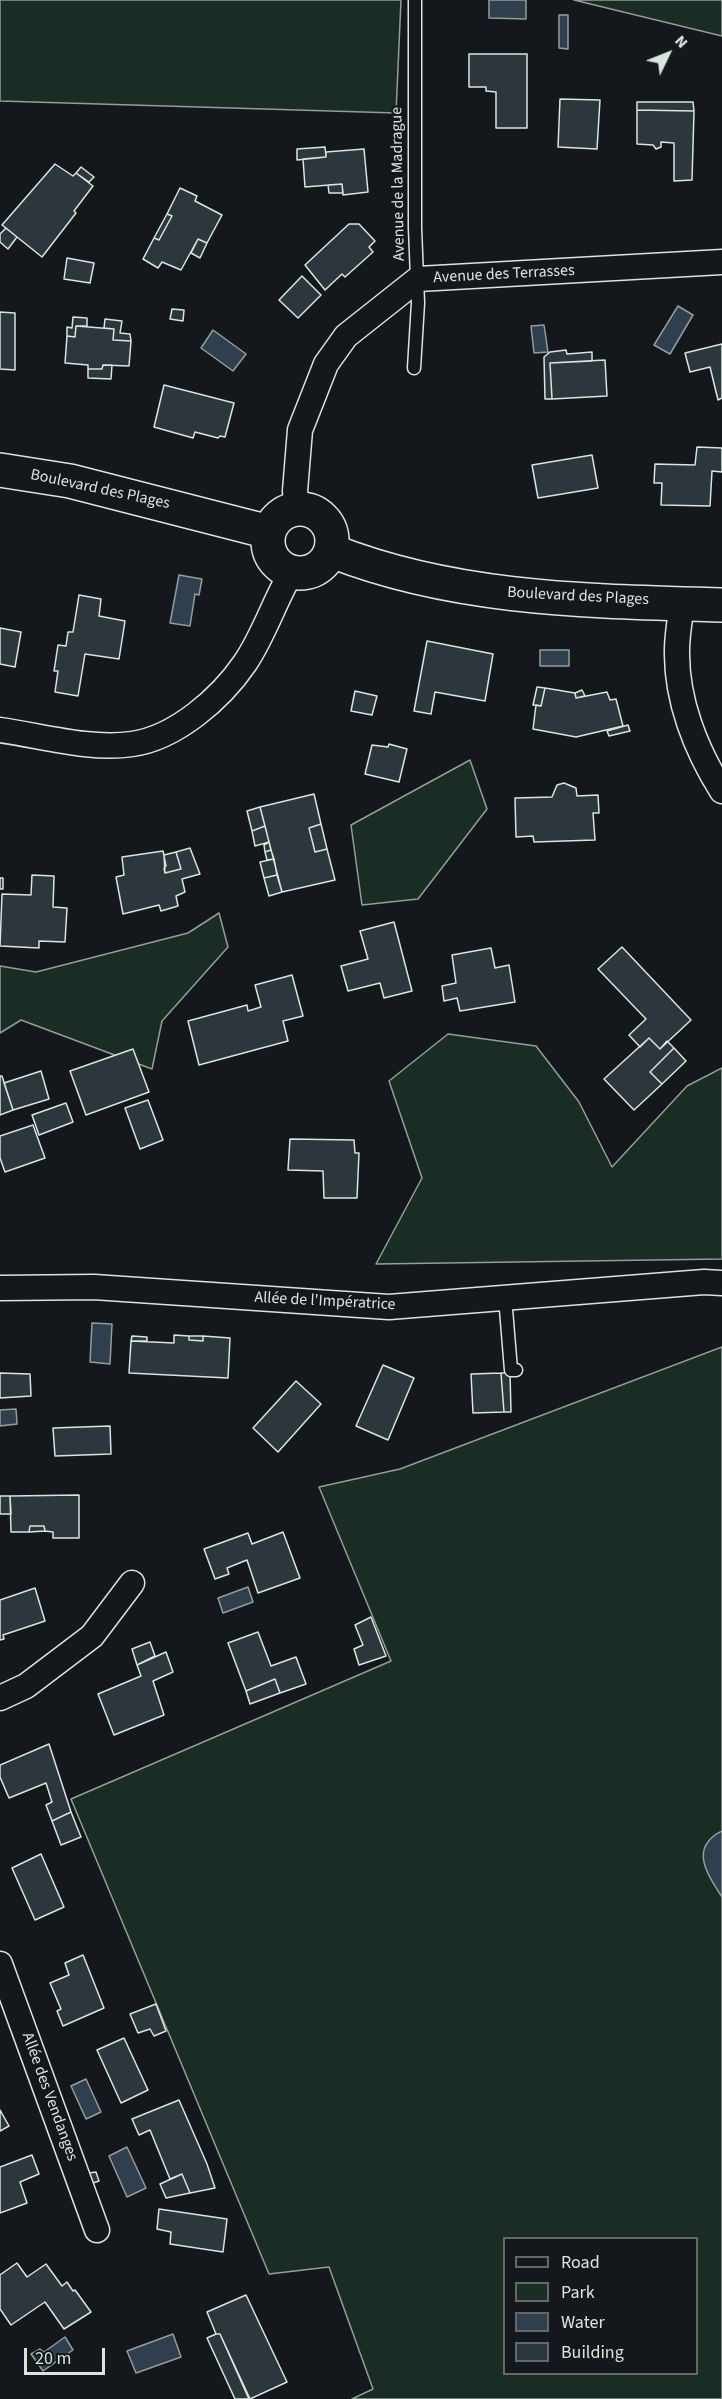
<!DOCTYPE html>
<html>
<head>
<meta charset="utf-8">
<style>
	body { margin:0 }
	#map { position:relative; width:722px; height:2399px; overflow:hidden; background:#14181c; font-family:"Source Sans 3",sans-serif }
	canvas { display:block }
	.legend { position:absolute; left:503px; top:2237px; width:195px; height:138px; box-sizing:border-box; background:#14181c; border:2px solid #626a69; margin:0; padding:8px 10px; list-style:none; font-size:18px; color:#d8e6dc }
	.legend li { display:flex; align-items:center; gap:12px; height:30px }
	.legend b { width:30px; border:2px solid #626a69 }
	.north { position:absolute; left:638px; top:24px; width:60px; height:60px; -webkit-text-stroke:4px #14181c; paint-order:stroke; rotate:47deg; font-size:16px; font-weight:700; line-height:24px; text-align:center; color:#d8e6dc }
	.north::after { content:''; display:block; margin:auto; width:21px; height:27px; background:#d8e6dc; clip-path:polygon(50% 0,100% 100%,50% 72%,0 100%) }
	.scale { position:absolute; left:24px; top:2348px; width:81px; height:27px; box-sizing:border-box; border:3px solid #d8e6dc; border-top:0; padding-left:8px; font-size:18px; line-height:21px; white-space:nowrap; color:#d8e6dc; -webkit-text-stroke:4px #14181c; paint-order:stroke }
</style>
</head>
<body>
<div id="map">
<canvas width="722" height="2399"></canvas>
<ul class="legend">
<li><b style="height:8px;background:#14181c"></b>Road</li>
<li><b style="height:16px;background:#1a2d24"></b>Park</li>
<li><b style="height:16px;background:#2f3f4d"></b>Water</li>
<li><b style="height:16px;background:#2c363c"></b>Building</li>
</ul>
<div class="north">N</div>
<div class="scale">20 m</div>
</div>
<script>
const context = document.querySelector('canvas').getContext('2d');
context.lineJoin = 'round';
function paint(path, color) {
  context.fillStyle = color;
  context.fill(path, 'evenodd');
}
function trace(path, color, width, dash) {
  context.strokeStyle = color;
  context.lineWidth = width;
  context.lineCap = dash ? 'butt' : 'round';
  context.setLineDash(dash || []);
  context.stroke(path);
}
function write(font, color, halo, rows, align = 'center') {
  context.font = font + ' "Source Sans 3",sans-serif';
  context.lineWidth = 4.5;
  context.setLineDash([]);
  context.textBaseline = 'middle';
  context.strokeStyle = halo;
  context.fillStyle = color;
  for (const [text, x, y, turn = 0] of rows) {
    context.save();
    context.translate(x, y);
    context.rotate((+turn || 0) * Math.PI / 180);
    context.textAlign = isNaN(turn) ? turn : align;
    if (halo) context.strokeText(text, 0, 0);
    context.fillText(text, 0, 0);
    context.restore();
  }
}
const green = new Path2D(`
	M0 0H401L396 113 0 101Z
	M574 0H722V36Z
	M470 760 487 809 418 899 362 905 351 825Z
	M219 913 228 947 162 1021 152 1069 21 1020 0 1033V966L36 972 188 933Z
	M448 1034 536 1046 579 1102 612 1167 687 1086 722 1068V1259L376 1264 422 1178 389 1081Z
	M722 1347V2399H352L373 2389 329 2267 269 2274 71 1799 391 1661 319 1487 400 1469ZM504 2238H696V2374H504Z`);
paint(green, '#1a2d24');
trace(green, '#939e99', 1.5);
const water = new Path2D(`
	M489 0H526V19L489 18Z
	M559 15H568V49L559 48Z
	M678 306 693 315 670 354 654 345Z
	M544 325 548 352 534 353 531 326Z
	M213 330 246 354 233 371 201 348Z
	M179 575 202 579 199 595 195 594 190 626 170 623Z
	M540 650H569V666H540Z
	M92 1323 112 1324 110 1364 90 1362Z
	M16 1409 17 1424 0 1426V1410Z
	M248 1587 253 1602 223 1613 218 1598Z
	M722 1831V1897C708 1875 688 1848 722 1831Z
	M86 2079 101 2112 86 2119 71 2086Z
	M127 2147 146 2188 127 2197 109 2156Z
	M173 2334 181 2357 136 2373 127 2351Z
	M65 2337 73 2350 43 2371 31 2354 40 2349 44 2352Z`);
paint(water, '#2f3f4d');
trace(water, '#939e99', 1.5);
const building = new Path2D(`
	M469 54H527V128H496V92L486 91V87H469Z
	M560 99 600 100 597 149 558 147Z
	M637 102H693L694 111 637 110Z
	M637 110 694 111 692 180 674 181V143L661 142V147L656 149 653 145 637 144Z
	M325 147 326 157 297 160V149Z
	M364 149 368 192 343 195 342 184 305 187 303 159 326 157V152Z
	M55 164 73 176 76 173 93 186 74 211 76 213 42 257 2 225Z
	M81 167 94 177 89 182 76 173Z
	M342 184 343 193H329L328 185Z
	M180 188 197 196 195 201 222 215 207 243 198 239 181 270 162 262 158 268 143 259 154 238 159 240 172 216 167 214Z
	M167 214 172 216 159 240 154 238Z
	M349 224H359L375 241 369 247 373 252 345 277 342 274 325 290 305 265Z
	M6 228 17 237 8 249 0 242V234Z
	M198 239 207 243 200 258 191 253Z
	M67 258 94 263 90 283 64 279Z
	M302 276 321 295 298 318 279 300Z
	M172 309 184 310 183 321 170 319Z
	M0 312 15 313V370L0 369Z
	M73 317 87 318V326H76L75 337 67 336V327L72 328Z
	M105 319 122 321 120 333 130 334 131 341 113 340 114 329 104 328Z
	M76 326 114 329 113 340 131 341 129 366 103 365 102 369H88V365L65 363 67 336 75 337Z
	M722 344V398L718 400 710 367 690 372 685 353Z
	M566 350 567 354 592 352V361L550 363 552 399H545L544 357 550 352Z
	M605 360 607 396 552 399 550 363Z
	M103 365H112L111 379 88 378V369H102Z
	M164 385 234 403 225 437 220 436 218 438 195 432 193 438 154 427Z
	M697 447 722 448V472L712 471 710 506 661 505 662 483H654L655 464 695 465Z
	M592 455 598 488 538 498 532 465Z
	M79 595 101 599 99 616 125 621 119 659 85 654 78 696 55 692 58 671H54L58 645 66 646 68 632H73Z
	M0 628 21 632 15 667 0 664Z
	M427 641 493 654 485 701 435 692 431 714 414 711Z
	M537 687 545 688 541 706 533 705Z
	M545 688 575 693 576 698 607 692 610 700 616 699 623 726 576 737 533 729 536 705 541 706Z
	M582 690 585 696 576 698 575 693Z
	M355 691 377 696 372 715 351 711Z
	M628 725 630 731 609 736 607 731Z
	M389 744 407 749 399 782 365 774 372 745 388 747Z
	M564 783 576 788 577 796 598 795 599 813H593L595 840 534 842 533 836 516 837 515 798 552 797 557 785Z
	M314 794 321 824 309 828 315 852 327 849 335 880 282 892 260 807Z
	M260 807 265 826 252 831 247 811Z
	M321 824 327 849 315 852 309 828Z
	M265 826 269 842 255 846 252 831Z
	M269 842 271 850 265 852 264 845Z
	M190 848 200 874 182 879 185 892 176 896 178 906 161 911 159 905 123 914 116 877 124 875 122 857 163 851 166 866 164 868 165 873 181 869 176 852Z
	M271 850 274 859 267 860 265 852Z
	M176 852 181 869 165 873 164 855Z
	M274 859 277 875 264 878 260 862Z
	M32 875 54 876 53 907 67 908 65 942 39 941V948L0 946 2 894 31 895Z
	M277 875 282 892 269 896 264 878Z
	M0 878H3V889H0Z
	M394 922 412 991 384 998 380 983 348 991 341 966 368 959 360 931Z
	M622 947 691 1020 660 1049 649 1038 640 1047 629 1035 646 1019 598 969Z
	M491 948 495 968 509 965 515 1002 460 1011 457 998 444 1001 442 986 456 983 452 955Z
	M292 975 303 1016 283 1021 288 1041 199 1065 188 1021 247 1005 248 1011 261 1007 255 985Z
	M649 1038 660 1049 667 1041 674 1048 650 1072 662 1084 634 1110 604 1079Z
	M674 1048 686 1061 662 1084 650 1072Z
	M133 1049 149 1092 86 1115 70 1071Z
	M41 1071 49 1099 13 1110 4 1083Z
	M0 1076H2L13 1110 0 1115Z
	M148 1100 163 1140 140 1149 125 1108Z
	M66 1103 73 1122 39 1135 32 1115Z
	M33 1125 45 1158 5 1172 0 1158V1136Z
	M290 1139 354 1140 355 1153H359L357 1198H324L323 1171 288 1170Z
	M174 1335 189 1336V1340L203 1341V1336L230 1338 228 1378 129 1373 131 1341 174 1343Z
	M132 1336 147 1337V1341H131Z
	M189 1336H203V1341L189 1340Z
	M383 1365 414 1378 388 1440 356 1426Z
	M0 1373 30 1374 31 1396 0 1398Z
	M501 1373 504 1412 473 1413 471 1374Z
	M501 1373H510L511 1412H504Z
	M296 1381 321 1404 278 1452 253 1428Z
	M110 1426 111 1454 55 1456 53 1428Z
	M79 1495V1538H53V1532L45 1531 44 1526H30L29 1532H11L10 1496Z
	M0 1496H10L11 1514H0Z
	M30 1526H44L45 1531 29 1532Z
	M283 1532 300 1578 258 1593 247 1560 227 1568 229 1574 215 1579 204 1549 248 1533 252 1544Z
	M35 1588 45 1621 3 1635 4 1639 0 1640V1600Z
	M371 1617 386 1656 359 1665 354 1649 363 1645 355 1625Z
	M258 1632 271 1666 296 1657 306 1684 280 1693 275 1679 246 1691 228 1643Z
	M150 1642 155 1656 137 1665 132 1649Z
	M166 1652 173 1672 153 1681 164 1715 114 1735 98 1694 141 1676 137 1665Z
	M275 1679 280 1693 250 1704 246 1691Z
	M49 1744 71 1812 52 1821 46 1805 52 1802 46 1783 9 1798 0 1777V1765Z
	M71 1812 81 1837 61 1845 52 1821Z
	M41 1854 64 1907 35 1920 12 1868Z
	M83 1955 104 2008 63 2026 57 2011 61 2009 50 1983 69 1975 65 1963Z
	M156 2004 166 2031 154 2036 150 2029 138 2033 130 2014Z
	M124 2038 148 2090 121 2103 97 2050Z
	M179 2100 207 2164 215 2188 190 2193 182 2174 170 2179 150 2130 139 2135 132 2119Z
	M0 2110 9 2126 0 2131Z
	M32 2155 39 2174 20 2182 27 2203 0 2213V2167Z
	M96 2172 99 2181 93 2183 89 2173Z
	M182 2174 190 2193 166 2198 160 2184Z
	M159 2209 227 2219 223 2252 170 2244 171 2232 157 2229Z
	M17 2263 27 2277 46 2264 62 2286 67 2282 73 2291 75 2290 91 2312 64 2329 45 2302 11 2325 0 2309V2275Z
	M246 2295 287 2382 250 2399 220 2334H216L207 2312Z
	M216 2334H220L249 2399H235L207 2338Z`);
paint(building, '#2c363c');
trace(building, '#d8e6dc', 1.5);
const service = new Path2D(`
	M414 368 418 303 415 228V0
	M505 1297 511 1370H516`);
const minor = new Path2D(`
	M297 509 295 491 300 430 326 364 346 336 418 279 722 262
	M682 604C680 619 677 635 677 650 676 700 696 750 722 791
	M0 730C43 736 89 750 132 744 176 738 221 698 245 663 264 635 274 602 291 573
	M0 1288 94 1287 389 1307 704 1282 722 1283
	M0 1698 26 1686 92 1636 132 1583
	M0 1964 97 2230`);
const secondary = new Path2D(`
	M0 470 70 481 269 532
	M268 541a32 32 0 1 1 64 0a32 32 0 1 1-64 0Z
	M332 551C456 600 590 601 722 605`);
trace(service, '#d8e6dc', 15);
trace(minor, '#d8e6dc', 27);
trace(secondary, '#d8e6dc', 36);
trace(service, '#14181c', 12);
trace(minor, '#14181c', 24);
trace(secondary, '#14181c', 33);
write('16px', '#d8e6dc', '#14181c', [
	["Avenue de la Madrague",399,184,-91],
	["Avenue des Terrasses",504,275,-3],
	["Boulevard des Plages",100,490,12],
	["Boulevard des Plages",578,597,3],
	["Allée de l'Impératrice",325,1302,3],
	["Allée des Vendanges",49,2097,70]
]);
</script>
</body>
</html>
